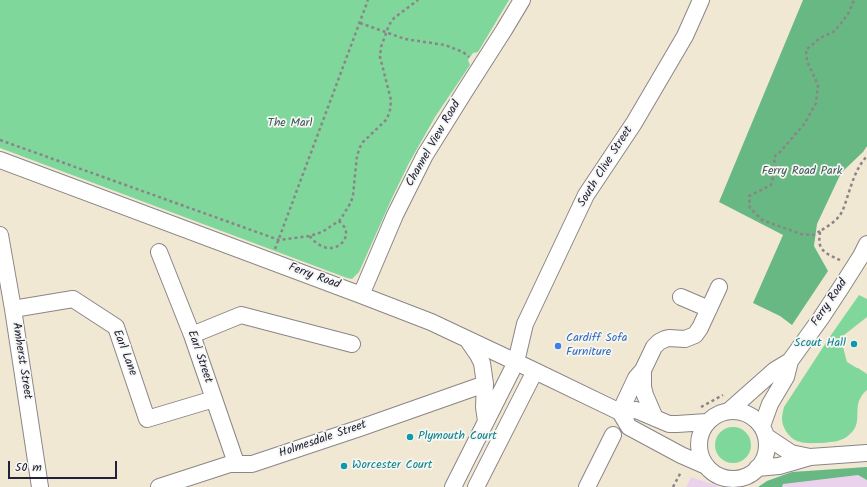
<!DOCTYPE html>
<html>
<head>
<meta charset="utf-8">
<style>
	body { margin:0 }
	#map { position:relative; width:867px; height:487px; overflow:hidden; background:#f1e8d3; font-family:Kalam,sans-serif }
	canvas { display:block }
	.scale { position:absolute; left:8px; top:461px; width:109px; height:18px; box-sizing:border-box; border:2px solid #22223b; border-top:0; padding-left:5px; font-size:12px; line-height:14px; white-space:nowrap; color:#22223b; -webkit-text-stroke:3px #f6f6f2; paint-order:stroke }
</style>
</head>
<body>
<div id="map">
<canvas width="867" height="487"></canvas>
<div class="scale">50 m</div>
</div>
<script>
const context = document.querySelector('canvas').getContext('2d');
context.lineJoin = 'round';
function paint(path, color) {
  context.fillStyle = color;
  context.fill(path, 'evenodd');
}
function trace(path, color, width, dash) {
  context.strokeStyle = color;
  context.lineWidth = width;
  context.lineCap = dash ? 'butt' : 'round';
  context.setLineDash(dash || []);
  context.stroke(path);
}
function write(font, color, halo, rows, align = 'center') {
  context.font = font + ' Kalam,sans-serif';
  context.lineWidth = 3.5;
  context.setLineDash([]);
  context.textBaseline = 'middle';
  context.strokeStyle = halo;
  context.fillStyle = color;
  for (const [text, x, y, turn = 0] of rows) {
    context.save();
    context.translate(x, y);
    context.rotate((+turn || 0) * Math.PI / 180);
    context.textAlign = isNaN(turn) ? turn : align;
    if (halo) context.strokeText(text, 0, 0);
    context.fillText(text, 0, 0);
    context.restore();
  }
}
paint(new Path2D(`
	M867 467V487H758L767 481 792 472Z
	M691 477 720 487H686Z`), '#ead1ec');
paint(new Path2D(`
	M0 0H509L478 52 473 53 468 60 470 65 435 117 409 163 392 198 359 272 352 279 347 278 0 148Z
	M859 295 867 299V317L839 339 844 350V351L847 362 857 368H858L867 374V390C865 392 862 394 861 397 853 409 863 423 850 434 842 442 832 442 821 443 814 443 804 444 797 441 789 438 782 427 782 419 782 415 783 411 784 407L831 335Z
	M715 445a18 18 0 1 1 36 0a18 18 0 1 1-36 0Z`), '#80d79b');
paint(new Path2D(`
	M803 0H867V146L863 152 841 173 817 224 814 246 828 271 792 325 780 316 753 303 783 235 719 202Z
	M867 467V480L858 475 783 484 782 487H758L767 481 792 472Z`), '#68b883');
const minor = new Path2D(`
	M0 160 361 295 431 322 535 371 620 412 629 427 681 455 706 466
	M0 235 13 309 40 487
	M159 252 192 335 236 463
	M361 295 395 215 425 155 465 91 504 30 522 0
	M681 297 709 309
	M13 309 73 299 116 327 147 419 214 399
	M192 335 241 315 352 344
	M467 339 478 355 482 363 485 384 484 407 486 421
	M643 370V387L645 395 655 418
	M731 409 775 370 790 361
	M699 445a34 34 0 1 1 68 0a34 34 0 1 1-68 0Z
	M620 412 636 378 643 370 654 347 659 342 665 339 669 338 685 339 695 335 700 328 719 287
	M620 412 636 410 669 424H677L707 422
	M762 426 770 404 786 377 790 361 821 318 842 286 861 256 867 244
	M810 457 867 453
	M757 468 779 466 810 457 791 453 767 437
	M159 487 230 464H252L360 428 485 384
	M453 487 516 362 525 324 586 195 634 123 685 36 701 0
	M476 487 535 371
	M587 487 613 435`);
trace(minor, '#8a8587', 18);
trace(new Path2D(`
	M360 23 405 39 445 45 463 52 469 57
	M0 140 279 240 310 236 322 232 339 221 342 217 351 202 353 195 357 156 360 147 363 142 387 119 390 110 391 100 380 57 381 47 389 25 394 18 418 0
	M820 231 813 235 801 234 762 220 750 208 749 196 771 185 775 171 774 157 781 151 805 123 816 103 818 85 807 61 806 50 820 38 835 31 848 14 854 0
	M310 236C313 242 324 249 331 248 341 247 349 238 345 228 344 226 341 223 339 221
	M275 249 368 0
	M840 260C834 257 824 254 821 247 818 243 820 235 820 231 827 227 835 222 840 215 843 211 845 204 847 198 852 183 856 168 867 156
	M701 407 723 395
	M673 487 681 472`), '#8a8587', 2.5, [3, 3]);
trace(minor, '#fff', 16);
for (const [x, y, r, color] of [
	[854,344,4,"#0f9aa8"],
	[558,346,4,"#3f7fe0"],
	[410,437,4,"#0f9aa8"],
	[344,466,4,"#0f9aa8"]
]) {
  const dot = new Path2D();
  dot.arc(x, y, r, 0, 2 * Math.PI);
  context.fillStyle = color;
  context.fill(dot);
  trace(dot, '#f6f6f2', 1.5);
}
write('12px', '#3e5858', '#f6f6f2', [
	["The Marl",290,124],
	["Ferry Road Park",802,172]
]);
write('12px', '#22223b', '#f6f6f2', [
	["Channel View Road",434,144,-60],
	["South Clive Street",606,167,-58],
	["Ferry Road",314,277,20],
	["Ferry Road",830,303,-56],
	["Earl Lane",124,353,69],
	["Earl Street",199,357,71],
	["Amherst Street",21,361,81],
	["Holmesdale Street",323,440,-19]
]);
write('12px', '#366cbe', '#f6f6f2', [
	["Cardiff Sofa",566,339],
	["Furniture",566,353]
], 'left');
write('12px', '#0d838f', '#f6f6f2', [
	["Scout Hall",846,344,"right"],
	["Plymouth Court",418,437],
	["Worcester Court",352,466]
], 'left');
</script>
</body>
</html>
